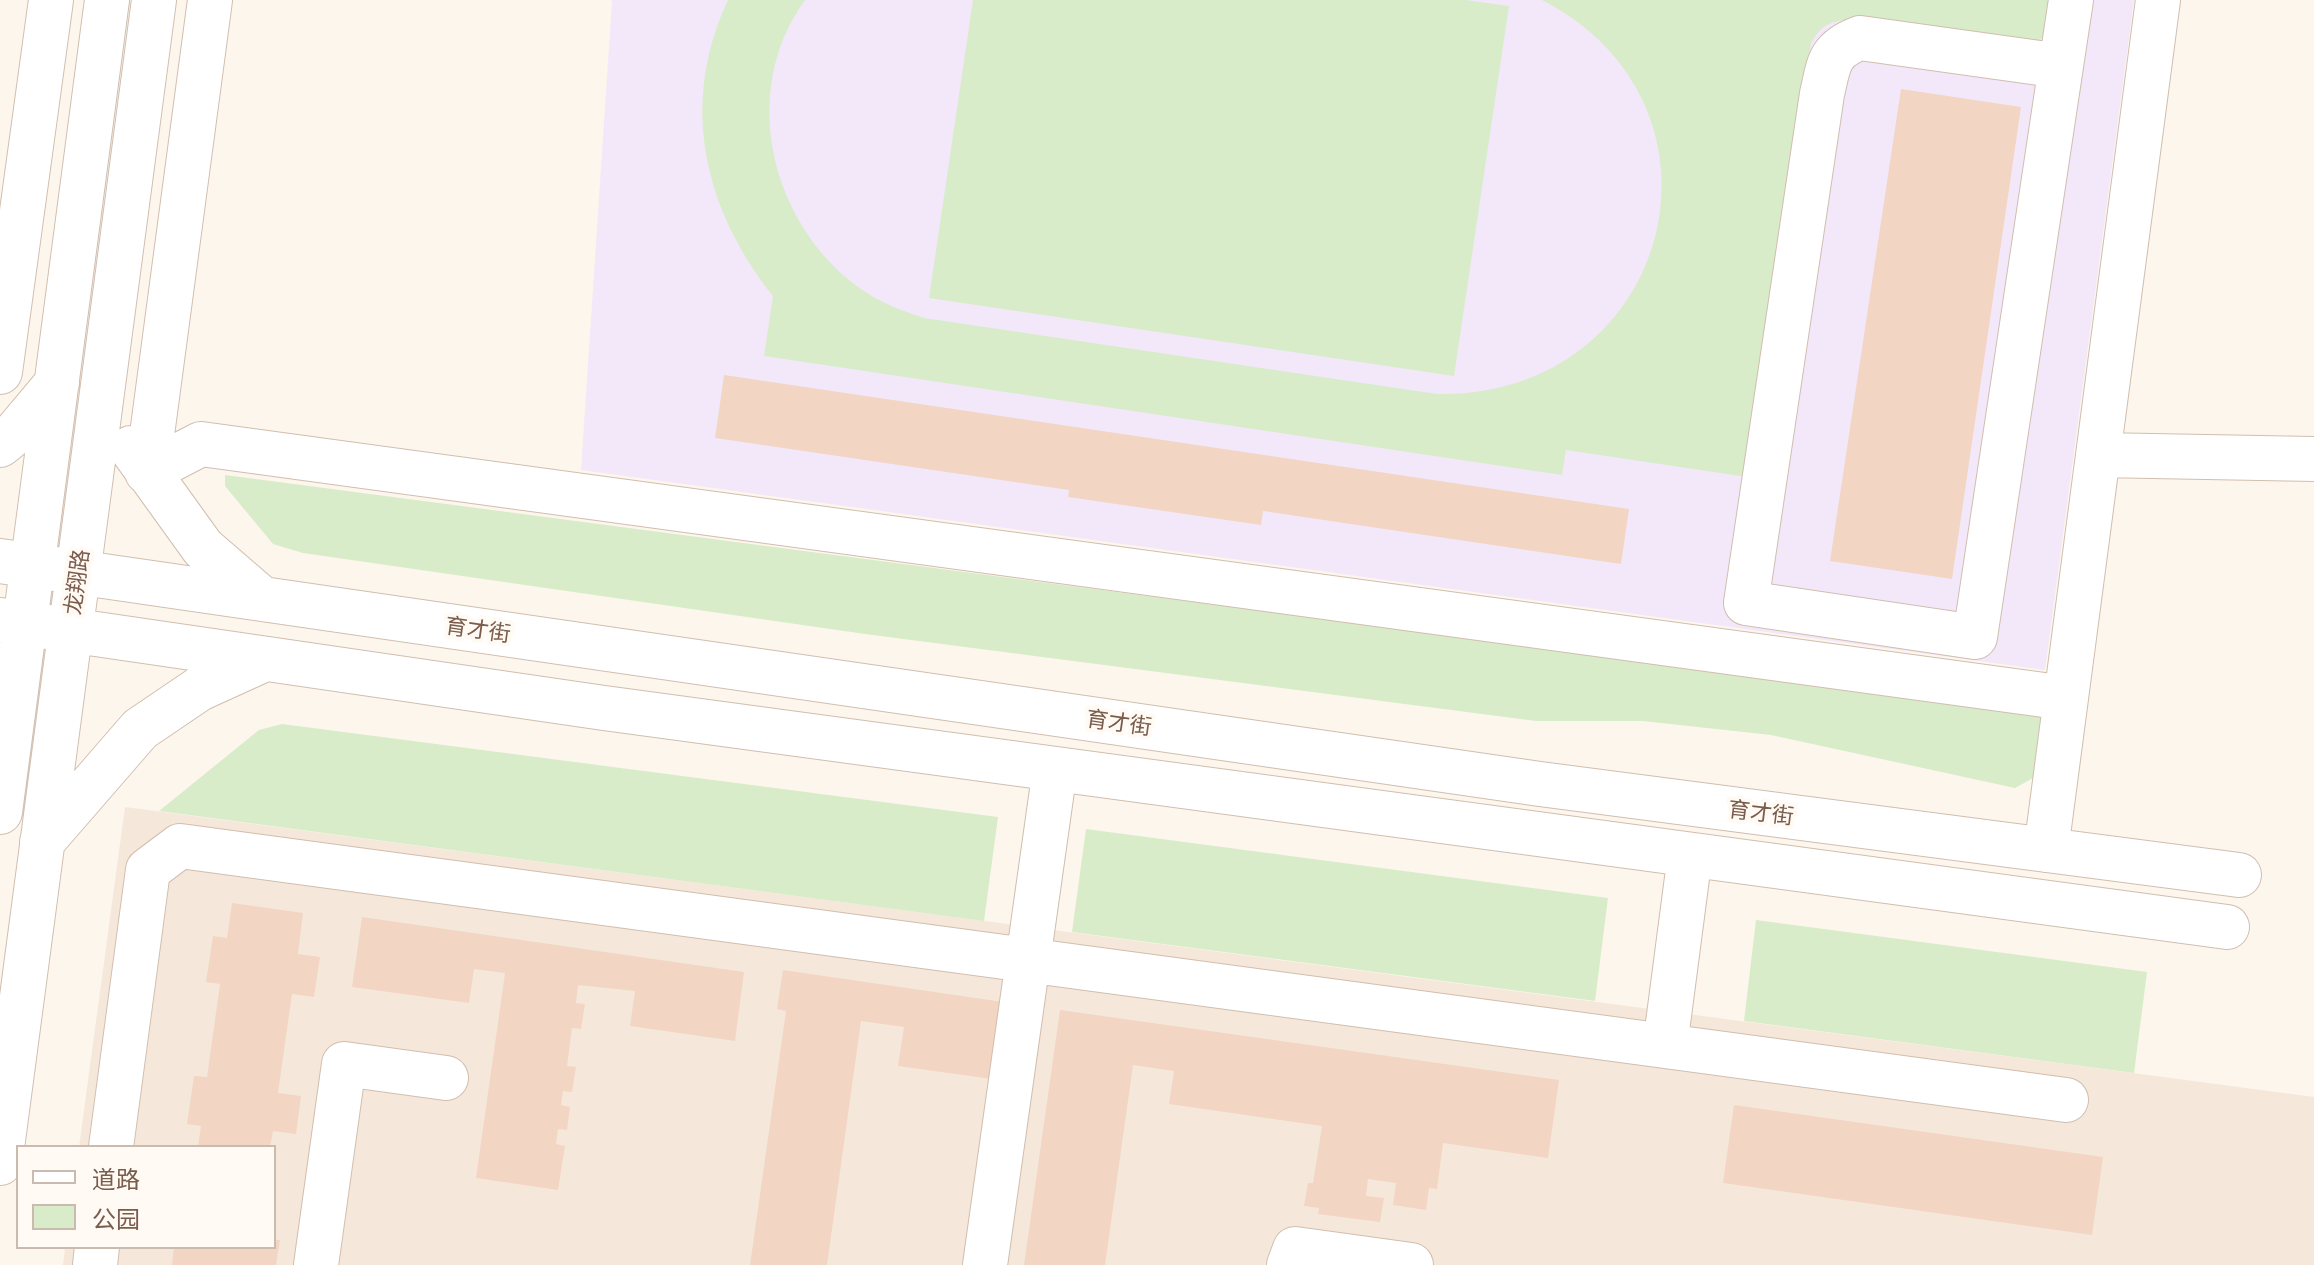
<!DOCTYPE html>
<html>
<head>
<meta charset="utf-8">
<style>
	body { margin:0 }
	#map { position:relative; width:2314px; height:1265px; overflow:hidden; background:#fdf6ec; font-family:Barlow,"Noto Sans SC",sans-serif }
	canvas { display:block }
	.legend { position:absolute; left:16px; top:1145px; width:260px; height:104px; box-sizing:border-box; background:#fffaf3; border:2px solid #cabbb1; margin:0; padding:10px 14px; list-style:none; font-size:24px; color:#7a5c4d }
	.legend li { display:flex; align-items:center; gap:16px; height:40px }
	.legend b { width:40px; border:2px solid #cabbb1 }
</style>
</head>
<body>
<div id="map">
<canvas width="2314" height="1265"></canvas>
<ul class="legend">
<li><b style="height:10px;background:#fff"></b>道路</li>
<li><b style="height:22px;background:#d8ecc9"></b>公园</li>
</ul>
</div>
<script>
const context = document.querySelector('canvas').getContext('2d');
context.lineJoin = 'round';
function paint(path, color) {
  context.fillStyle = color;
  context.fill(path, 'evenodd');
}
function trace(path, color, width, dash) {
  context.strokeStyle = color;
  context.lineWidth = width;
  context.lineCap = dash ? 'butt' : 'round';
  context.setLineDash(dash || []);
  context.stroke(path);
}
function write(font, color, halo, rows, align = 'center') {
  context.font = font + ' Barlow,"Noto Sans SC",sans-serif';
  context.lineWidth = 8;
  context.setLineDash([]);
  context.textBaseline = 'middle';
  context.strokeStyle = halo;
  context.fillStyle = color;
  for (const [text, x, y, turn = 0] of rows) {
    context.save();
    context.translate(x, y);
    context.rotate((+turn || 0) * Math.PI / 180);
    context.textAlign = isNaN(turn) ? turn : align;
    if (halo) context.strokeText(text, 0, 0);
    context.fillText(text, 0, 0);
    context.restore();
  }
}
paint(new Path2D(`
	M125 807 2314 1097V1265H63L65 1247H274V1147H79Z`), '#f5e8da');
paint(new Path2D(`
	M609 0H2134L2045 670 581 470 612 1Z`), '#f3e8fa');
paint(new Path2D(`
	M728 0H805C738 92 771 223 858 287 878 302 901 310 924 318L1437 394C1672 398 1748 106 1542 0H2056L2047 34 2038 41 1848 20C1829 21 1821 26 1811 43L1747 477 1566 450 1562 475 764 356 773 296C704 209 679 104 728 0Z
	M973 0H1466L1509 6 1454 376 929 298Z
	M225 475 2024 711 2042 718 2033 778 2015 788 1771 735 1643 721H1536L865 634 303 553 273 544 225 486Z
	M282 724 998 817 984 921 159 811 259 730Z
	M1086 829 1608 898 1595 1001 1072 932Z
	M1756 920 2147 972 2134 1073 1744 1021Z`), '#d8ecc9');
paint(new Path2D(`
	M1901 89 2021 107 1952 579 1830 561Z
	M724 375 1629 509 1621 564 1263 511 1261 525 1068 497 1069 490 715 438Z
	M232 903 303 913 298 954 320 957 314 997 292 994 278 1093 301 1096 296 1134 273 1131 270 1147H198L201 1126 187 1124 194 1076 207 1077 220 984 206 982 213 936 227 938Z
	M362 917 744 972 735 1041 630 1026 635 991 578 985 576 1003 585 1004 581 1029 572 1028 567 1066 576 1067 572 1092 563 1091 561 1105 570 1107 567 1130 558 1129 556 1144 565 1146 558 1190 476 1178 505 973 474 969 469 1003 352 987Z
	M783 970 1010 1003 999 1080 898 1066 904 1027 861 1021 827 1265H750L786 1011 777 1009Z
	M1060 1010 1559 1080 1548 1158 1443 1143 1437 1189 1429 1188 1426 1210 1393 1205 1396 1183 1368 1179 1366 1196 1384 1198 1380 1222 1318 1214 1319 1208 1304 1206 1308 1183H1313L1322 1126 1169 1104 1174 1071 1133 1065 1105 1265H1024Z
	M1734 1105 2103 1157 2092 1235 1723 1183Z
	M274 1240H280L276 1265H172L174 1247H274Z`), '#f3d5c3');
const minor = new Path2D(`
	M2061 66 1860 38C1828 50 1829 64 1822 94L1746 603 1975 637 2061 66 2071 0
	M0 372 51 0
	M0 445 16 432 57 383
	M131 448 203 548 262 599
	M2098 455 2314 459
	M147 472 201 444 2066 698
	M147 472 210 0
	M0 561 1540 784 2239 875
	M0 620 604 708 2227 927
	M0 812 107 0
	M42 842 140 729 199 689 265 659
	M2046 850 2158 0
	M1665 1046 1690 855
	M111 1147 148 870 180 846 2066 1100
	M0 1163 154 0
	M95 1265 97 1247
	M316 1265 344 1064 446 1078
	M985 1265 1055 769
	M1289 1265 1295 1249 1411 1265`);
trace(minor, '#d1beb0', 46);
trace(minor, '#fff', 44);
write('22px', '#7a5c4d', '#fffaf3', [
	["龙翔路",77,582,-82],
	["育才街",478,630,8],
	["育才街",1119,723,8],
	["育才街",1761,813,7]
]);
</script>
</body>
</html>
